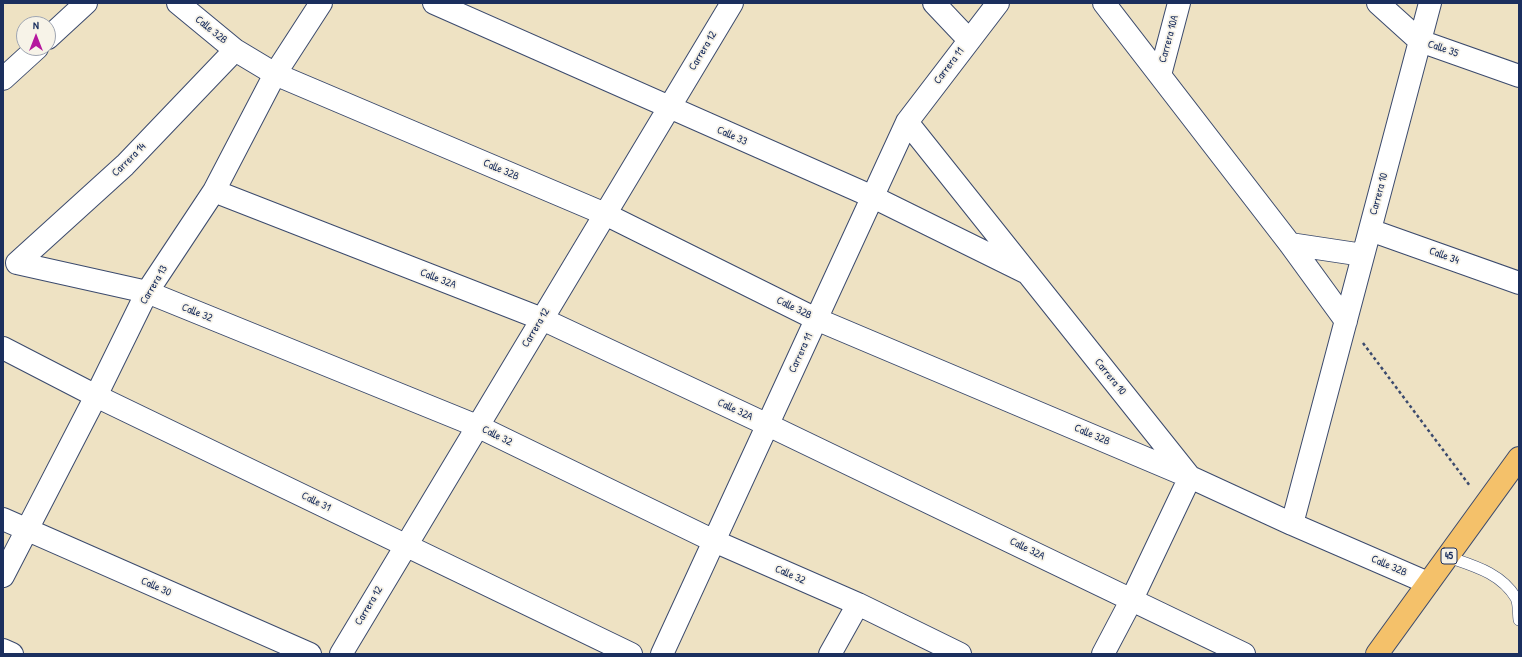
<!DOCTYPE html>
<html>
<head>
<meta charset="utf-8">
<style>
	body { margin:0 }
	#map { position:relative; width:1522px; height:657px; overflow:hidden; background:#eee2c3; font-family:"Patrick Hand",sans-serif }
	canvas { display:block }
	.frame { position:absolute; inset:0; border:4px solid #1b2f5e; pointer-events:none }
	.north { position:absolute; left:16px; top:16px; width:40px; height:40px; box-sizing:border-box; background:#f7f3e8; border:1px solid #9fa5b1; border-radius:50%; rotate:0deg; font-size:11px; font-weight:700; line-height:16px; text-align:center; color:#1b2f5e }
	.north::after { content:''; display:block; margin:auto; width:14px; height:18px; background:#b5179e; clip-path:polygon(50% 0,100% 100%,50% 72%,0 100%) }
</style>
</head>
<body>
<div id="map">
<canvas width="1522" height="657"></canvas>
<div class="frame"></div>
<div class="north">N</div>
</div>
<script>
const context = document.querySelector('canvas').getContext('2d');
context.lineJoin = 'round';
function trace(path, color, width, dash) {
  context.strokeStyle = color;
  context.lineWidth = width;
  context.lineCap = dash ? 'butt' : 'round';
  context.setLineDash(dash || []);
  context.stroke(path);
}
function write(font, color, halo, rows, align = 'center') {
  context.font = font + ' "Patrick Hand",sans-serif';
  context.lineWidth = 3.5;
  context.setLineDash([]);
  context.textBaseline = 'middle';
  context.strokeStyle = halo;
  context.fillStyle = color;
  for (const [text, x, y, turn = 0] of rows) {
    context.save();
    context.translate(x, y);
    context.rotate((+turn || 0) * Math.PI / 180);
    context.textAlign = isNaN(turn) ? turn : align;
    if (halo) context.strokeText(text, 0, 0);
    context.fillText(text, 0, 0);
    context.restore();
  }
}
const lane = new Path2D(`
	M1448 557C1474 566 1501 573 1516 598 1519 604 1518 613 1519 620`);
const street = new Path2D(`
	M178 3 235 50 275 74 605 214 816 319 1190 477 1292 524 1428 583
	M434 3 873 197 1027 273
	M934 3 969 40
	M1104 3 1290 244 1346 321
	M1378 3 1420 41 1519 76
	M48 38 86 3
	M1160 75 1179 3
	M3 79 37 48
	M907 122 1190 477 1132 599 1103 654
	M214 191 542 319 768 425 1244 654
	M1370 230 1519 283
	M1290 244 1363 255
	M17 263 147 292 477 426 714 541 858 604 960 654
	M17 263 125 165 235 50
	M3 348 96 396 631 654
	M3 519 310 654
	M1292 524 1430 3
	M3 576 96 396 147 292 214 191 275 74 321 3
	M3 650 12 654
	M341 654 732 3
	M662 654 907 122 998 3
	M830 654 858 604`);
const highway = new Path2D(`
	M1377 654 1519 458`);
trace(lane, '#3b4a6d', 12);
trace(street, '#3b4a6d', 24);
trace(highway, '#3b4a6d', 24);
trace(new Path2D(`
	M1363 343 1470 486`), '#3b4a6d', 2.5, [3, 3]);
trace(lane, '#fff', 11);
trace(street, '#fff', 22);
trace(highway, '#f4c16a', 22);
for (const [x, y, w] of [
	[1449,556,16]
]) {
  const box = new Path2D();
  box.roundRect(x - w / 2, y - 8, w, 16, 3);
  context.fillStyle = '#f7f3e8';
  context.fill(box);
  trace(box, '#1b2f5e', 1);
}
write('bold 10px', '#1b2f5e', null, [
	["45",1449,556]
]);
write('11px', '#1b2f5e', '#f7f3e8', [
	["Calle 32B",211,30,39],
	["Carrera 10A",1169,39,-75],
	["Calle 35",1443,49,19],
	["Carrera 12",703,51,-59],
	["Carrera 11",949,66,-53],
	["Calle 33",732,136,24],
	["Carrera 14",129,160,-45],
	["Calle 32B",501,170,23],
	["Carrera 10",1379,194,-75],
	["Calle 34",1444,256,20],
	["Calle 32A",438,279,21],
	["Carrera 13",154,285,-59],
	["Calle 32B",794,308,26],
	["Calle 32",197,313,22],
	["Carrera 12",536,328,-59],
	["Carrera 11",801,353,-65],
	["Carrera 10",1110,377,51],
	["Calle 32A",735,410,25],
	["Calle 32B",1092,435,23],
	["Calle 32",497,436,26],
	["Calle 31",316,502,26],
	["Calle 32A",1027,549,26],
	["Calle 32B",1389,566,23],
	["Calle 32",790,575,24],
	["Calle 30",156,587,24],
	["Carrera 12",369,606,-59]
]);
</script>
</body>
</html>
